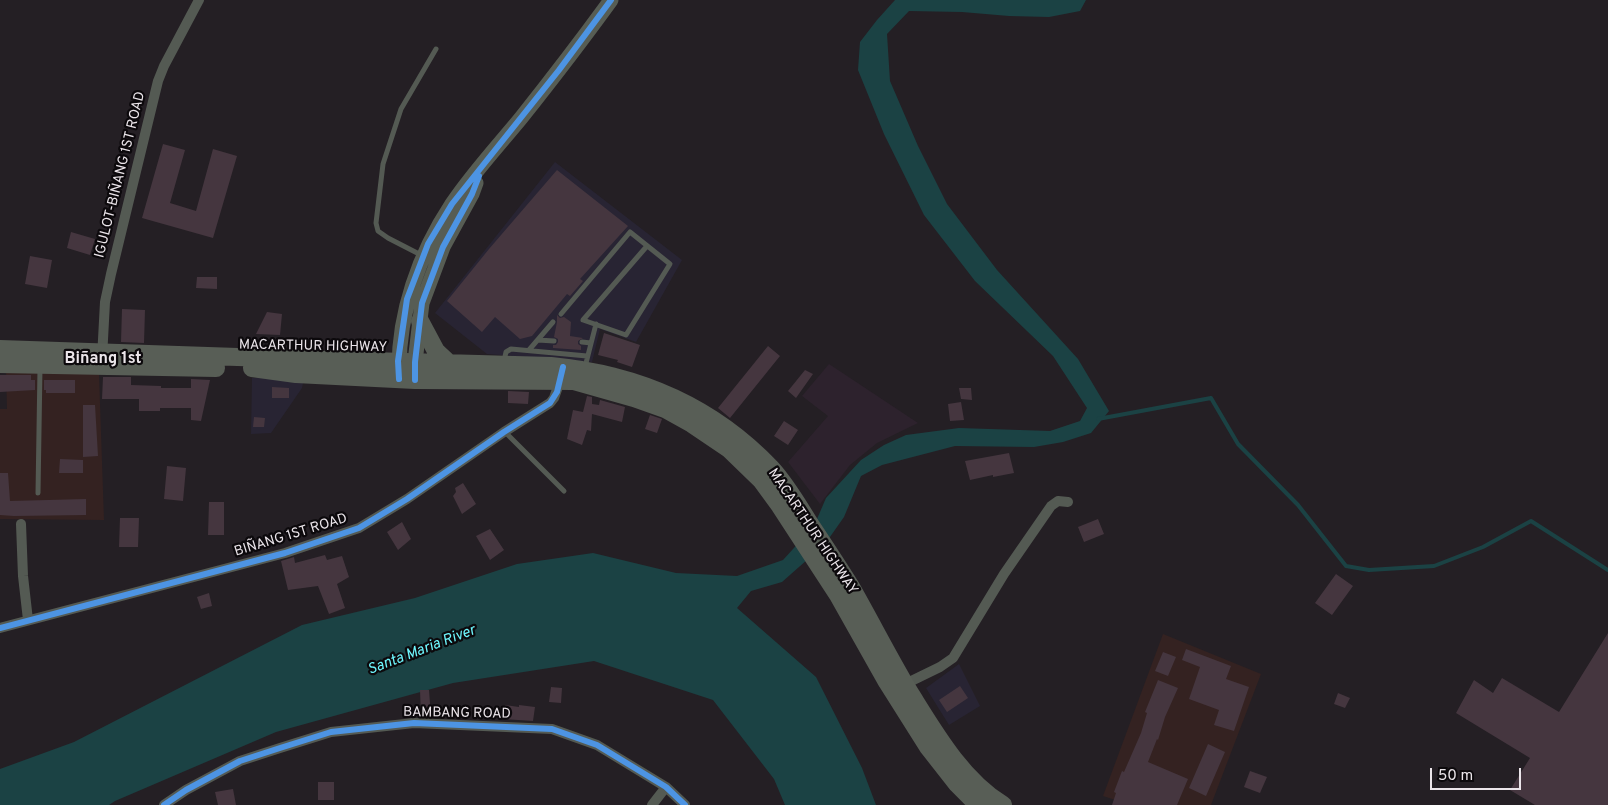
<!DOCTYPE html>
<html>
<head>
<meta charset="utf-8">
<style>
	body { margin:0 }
	#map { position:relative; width:1608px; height:805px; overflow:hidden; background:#241f24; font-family:Overpass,sans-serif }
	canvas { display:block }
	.scale { position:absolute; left:1430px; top:768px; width:91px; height:22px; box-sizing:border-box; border:2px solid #ebe5ea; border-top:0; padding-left:6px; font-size:15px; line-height:18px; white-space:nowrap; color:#ebe5ea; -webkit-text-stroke:4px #0c090c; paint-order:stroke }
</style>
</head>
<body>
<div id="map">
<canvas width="1608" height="805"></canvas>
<div class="scale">50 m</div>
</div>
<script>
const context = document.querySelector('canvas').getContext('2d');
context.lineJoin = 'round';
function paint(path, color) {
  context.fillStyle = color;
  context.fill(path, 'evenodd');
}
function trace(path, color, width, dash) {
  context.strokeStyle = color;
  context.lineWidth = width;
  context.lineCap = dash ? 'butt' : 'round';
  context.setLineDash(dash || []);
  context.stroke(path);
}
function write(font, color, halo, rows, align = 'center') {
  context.font = font + ' Overpass,sans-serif';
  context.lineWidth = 4.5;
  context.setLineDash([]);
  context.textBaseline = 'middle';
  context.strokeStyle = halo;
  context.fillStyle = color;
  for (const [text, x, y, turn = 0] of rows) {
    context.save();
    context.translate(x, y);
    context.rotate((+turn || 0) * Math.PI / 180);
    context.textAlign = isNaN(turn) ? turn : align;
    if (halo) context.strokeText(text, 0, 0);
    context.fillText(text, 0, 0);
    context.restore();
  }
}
paint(new Path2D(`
	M555 162 682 260 636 342 600 329 592 362 487 354 435 313Z
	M252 378H304L302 388 271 433 251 434Z
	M959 664 980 706 949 725 926 688Z`), '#282433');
paint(new Path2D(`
	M829 364 918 423 877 443 850 465 820 504 788 462 828 416 802 396Z`), '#2d222d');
paint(new Path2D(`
	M6 369 99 374 104 520 0 519V409H7Z
	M1163 634 1261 674 1211 805H1131L1103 796Z`), '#342221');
paint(new Path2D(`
	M895 0H1086L1080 11 1049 17 1009 16 962 12 909 11 887 34 890 81 918 146 947 204 997 270 1078 359 1109 411 1091 433 1063 442 1034 447 955 446 882 465 861 476 844 517 825 544 782 582 751 591 737 608 816 677 862 768 876 805H785L774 779 713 700 594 661 453 683 276 732 115 801 109 805H0V769L74 742 302 625 415 598 517 564 593 553 676 573 737 576 783 560 814 526 826 498 861 460 884 445 906 435 959 428 1050 431 1080 421 1087 408 1053 356 975 281 924 215 884 134 858 70 860 42 877 20Z`), '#1b4244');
trace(new Path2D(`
	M1098 419 1211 398 1238 444 1298 505 1346 566 1369 570 1434 566 1483 547 1531 521 1608 570`), '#1b4244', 4);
paint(new Path2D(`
	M163 144 185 150 170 203 196 211 213 149 237 156 213 238 142 218Z
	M557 170 628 226 580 279 583 281 570 296 567 294 532 336 520 339 495 317 482 332 447 301 489 249Z
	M71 232 95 239 90 255 67 248Z
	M30 256 52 260 47 288 25 284Z
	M197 277H217V289L196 288Z
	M122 309 145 310 144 343 121 342Z
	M267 312 282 314 280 335 256 334Z
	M557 315 560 318 564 317 571 322 570 336 583 338 578 341V344L581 346V350L553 348V345H556L558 342V339L554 337 557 322Z
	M604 333 640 345 632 367 617 362 618 360 598 355Z
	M768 346 780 356 730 418 718 408Z
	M805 370 813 374 796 398 788 391Z
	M0 375H31V380H35V390L0 392Z
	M103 377H131V385L161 386V388H191V379L210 380 201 421 191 420V408H160V411H139V399H102Z
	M44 380H75V393H46V390H44Z
	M272 387 289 388V398H272Z
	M959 388H971L972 400 961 399Z
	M508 391 529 392 528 404 508 403Z
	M587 396 592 397V404L599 405 600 400 625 407 622 422 592 414 591 431 587 430 582 445 567 439 573 410 583 412Z
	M961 402 964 420 950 421 948 404Z
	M83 405H95L98 456 83 457Z
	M650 415 662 419 657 433 645 429Z
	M254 417 265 418 264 427H253Z
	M784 421 798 430 788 445 774 436Z
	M1009 453 1014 473 993 477V475L970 480 965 461Z
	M60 459 83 460V473H59Z
	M167 466 186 468 183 501 164 499Z
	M0 473H8L10 501 86 499V515L14 516 0 515Z
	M463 483 476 504 462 514 453 496 456 492 455 488Z
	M209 502H224V535H208Z
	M120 518H139L138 547H119Z
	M1098 519 1104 534 1084 542 1078 527Z
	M402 522 411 539 398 550 387 532Z
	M490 529 504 550 490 560 476 536Z
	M325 555 327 560 342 556 349 577 337 584 345 608 329 614 318 586 288 590 281 561 294 557 295 563Z
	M1336 574 1353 586 1332 615 1315 603Z
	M209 593 212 606 201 609 197 597Z
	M1608 633V805H1535L1510 790 1530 758 1456 713 1474 680 1493 693 1502 678 1559 712Z
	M1186 649 1231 666 1226 679 1249 687 1234 731 1214 725 1219 710 1189 699 1200 667 1182 660Z
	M1163 652 1176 657 1168 676 1155 671Z
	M1158 680 1178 688 1165 717 1158 740 1157 739 1148 762 1188 779 1177 805H1112L1116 793 1114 792 1122 771 1124 772 1141 733 1147 713 1145 712Z
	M960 686 968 698 947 712 939 700Z
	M551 687 562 688 561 703 549 702Z
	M420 690H429L431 717 421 716Z
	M1338 693 1350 698 1345 708 1334 704Z
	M505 705 519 707V705L535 707 533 721 503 719Z
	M1208 744 1225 752 1206 796 1189 788Z
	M1250 771 1267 777 1260 793 1244 787Z
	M318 782H334V800H318Z
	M233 789 236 805H218L215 792Z`), '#45363f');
trace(new Path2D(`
	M423 256 388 238 378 231 376 223 383 164 401 109 436 49
	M561 314 630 232 670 264 626 335 583 320 647 246
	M538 340 554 341
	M582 342 591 343
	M529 350 553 322
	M504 361 506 352 511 349 587 356
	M585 367 596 324
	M505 432 564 491
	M38 493 40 368`), '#545a53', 5);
trace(new Path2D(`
	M102 358 105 302 111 274 158 81 164 66 199 0
	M21 524 23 576 28 620
	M0 628 285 553 359 528 407 499 504 432 550 403 554 398 561 378
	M901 686 940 667 953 658 1004 574 1051 506 1058 501 1068 502
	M164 805 186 790 240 761 280 748 331 732 414 723 552 729 597 745 666 787 685 805
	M652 805 666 787`), '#545a53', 10);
trace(new Path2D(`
	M399 373C398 313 419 254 452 204 472 174 498 146 521 118 552 79 582 40 611 0
	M415 380V362L422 303 443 247 472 194 476 183`), '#575d54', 15);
trace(new Path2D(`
	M420 321 436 351 450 364
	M0 349 297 359 551 366C636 374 711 405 771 468 786 484 798 505 810 524 824 545 838 566 851 587 871 622 889 658 910 693 935 733 962 780 1003 805
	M0 364 216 368
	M252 368 296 374 415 380 574 381 634 398 665 409 692 424 729 449 761 480 780 506 838 595 887 682 928 747 957 784 978 805`), '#585e56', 18);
trace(new Path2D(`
	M399 379 398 361 407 299 428 244 452 204 559 70 611 0
	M415 380V362L422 303 443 247 472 194 479 176
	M0 628 285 553 359 528 407 499 504 432 550 403 557 392 563 367
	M164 805 186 790 240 761 280 748 331 732 414 723 552 729 597 745 666 787 685 805`), '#4d94e3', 6);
write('14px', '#ebe5ea', '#0c090c', [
	["IGULOT-BIÑANG 1ST ROAD",121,175,-76],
	["MACARTHUR HIGHWAY",313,347,1],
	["MACARTHUR HIGHWAY",812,532,56],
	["BIÑANG 1ST ROAD",291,536,-17],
	["BAMBANG ROAD",457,714,1]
]);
write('italic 15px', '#6ef6fd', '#0c090c', [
	["Santa Maria River",422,651,-21]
]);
write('bold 16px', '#ebe5ea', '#0c090c', [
	["Biñang 1st",103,360]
]);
</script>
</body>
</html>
